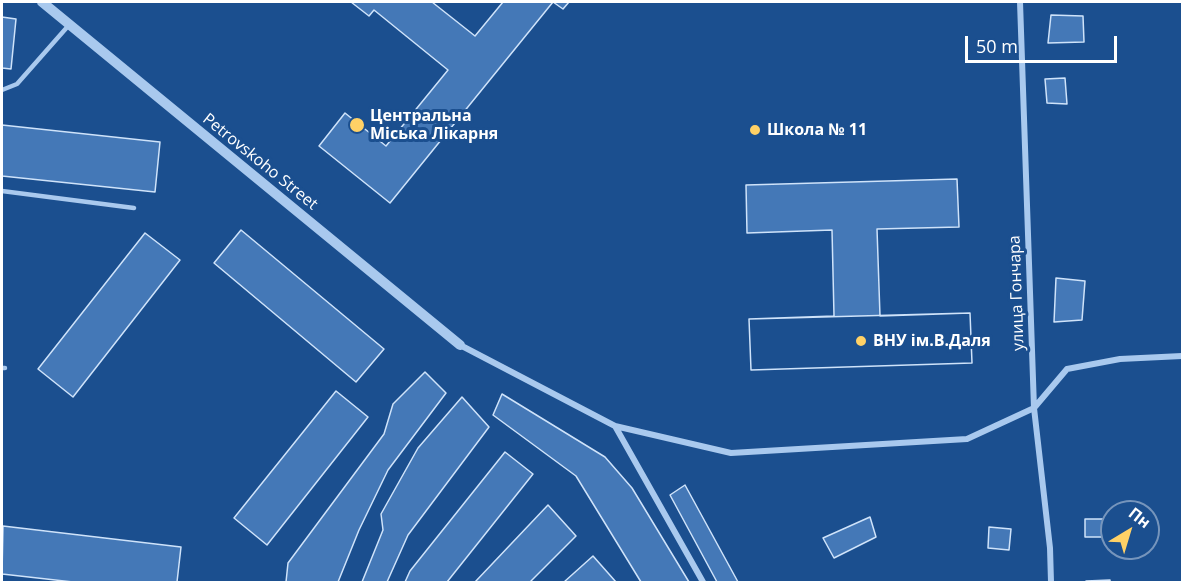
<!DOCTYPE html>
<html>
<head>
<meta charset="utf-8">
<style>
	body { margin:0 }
	#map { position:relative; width:1184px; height:584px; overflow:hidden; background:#1b4f8f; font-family:"Open Sans",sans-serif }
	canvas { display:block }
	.frame { position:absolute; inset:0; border:3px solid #fff; pointer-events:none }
	.north { position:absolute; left:1100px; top:500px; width:60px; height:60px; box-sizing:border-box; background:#1b4f8f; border:2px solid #7695bc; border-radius:50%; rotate:38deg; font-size:16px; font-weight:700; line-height:24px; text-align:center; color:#fff }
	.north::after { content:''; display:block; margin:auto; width:21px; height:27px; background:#ffd166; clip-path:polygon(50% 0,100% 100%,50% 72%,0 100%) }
	.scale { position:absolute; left:965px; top:36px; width:152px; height:27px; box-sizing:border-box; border:3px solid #fff; border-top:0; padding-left:8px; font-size:18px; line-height:21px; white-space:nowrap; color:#fff; -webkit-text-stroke:4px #1b4f8f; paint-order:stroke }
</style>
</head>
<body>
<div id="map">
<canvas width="1184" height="584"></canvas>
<div class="frame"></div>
<div class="north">Пн</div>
<div class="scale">50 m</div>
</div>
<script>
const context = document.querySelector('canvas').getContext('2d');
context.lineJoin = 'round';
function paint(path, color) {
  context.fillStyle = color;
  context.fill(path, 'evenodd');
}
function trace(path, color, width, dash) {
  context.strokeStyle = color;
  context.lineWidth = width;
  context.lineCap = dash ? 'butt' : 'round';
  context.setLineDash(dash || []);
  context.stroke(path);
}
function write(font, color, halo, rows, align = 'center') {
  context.font = font + ' "Open Sans",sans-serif';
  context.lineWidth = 6;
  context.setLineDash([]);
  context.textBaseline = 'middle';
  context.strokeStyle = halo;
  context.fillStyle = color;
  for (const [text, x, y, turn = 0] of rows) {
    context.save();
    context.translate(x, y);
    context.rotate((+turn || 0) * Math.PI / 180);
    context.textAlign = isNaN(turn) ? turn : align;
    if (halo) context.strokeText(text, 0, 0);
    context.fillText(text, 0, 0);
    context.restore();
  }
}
const building = new Path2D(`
	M351 2H432L475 36 503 2H553L390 203 319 146 345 113 386 146 448 70 374 10 369 16Z
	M553 2H569L563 9Z
	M1051 15 1083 16 1084 42 1048 43Z
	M2 17 16 19 11 69 2 68Z
	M1065 78 1067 104 1047 103 1045 79Z
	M2 125 160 142 155 192 2 176Z
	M957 179 959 227 877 229 880 316 970 313 972 363 751 370 749 319 834 316 832 230 747 233 746 185Z
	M241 230 384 349 356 382 214 263Z
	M145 233 180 260 73 397 38 369Z
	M1056 278 1085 281 1082 320 1054 322Z
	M970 313 972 363 751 370 749 319Z
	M425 372 446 393 388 470 359 530 338 582H286L288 563 384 434 393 404Z
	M336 391 368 417 267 545 234 518Z
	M502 394 605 457 632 488 689 582H641L576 476 493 415Z
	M462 397 489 427 408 535 387 582H362L383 530 381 514 418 448Z
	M505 452 533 474 447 582H405L410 571Z
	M685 485 738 582H717L670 495Z
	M548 505 576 536 530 582H475Z
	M870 517 876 537 834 558 823 538Z
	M1085 519H1105V537H1085Z
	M3 526 181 547 177 582H73L2 574Z
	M989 527 1011 529 1009 550 988 548Z
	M593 556 616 582H564Z
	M1110 580V582H1086V581Z`);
paint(building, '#4478b7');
trace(building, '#cfe3fa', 1.5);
trace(new Path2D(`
	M2 90 17 84 69 25
	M2 191 134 208
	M2 368H5`), '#a9c9ee', 4.5);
trace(new Path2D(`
	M1020 2 1034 408 1050 548 1051 582
	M460 345 615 426 731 453 967 439 1034 408 1067 369 1120 359 1182 356
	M615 426 703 582`), '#a9c9ee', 6);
trace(new Path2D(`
	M42 2 460 345`), '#a9c9ee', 10);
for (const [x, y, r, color] of [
	[357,125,8,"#ffd166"],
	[755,130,6,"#ffd166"],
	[861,341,6,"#ffd166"]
]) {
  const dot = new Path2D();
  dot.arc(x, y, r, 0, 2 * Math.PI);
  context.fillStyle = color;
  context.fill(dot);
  trace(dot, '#1b4f8f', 2);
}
write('bold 16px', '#fff', '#1b4f8f', [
	["Центральна",370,116],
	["Міська Лікарня",370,134],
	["Школа № 11",767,130],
	["ВНУ ім.В.Даля",873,341]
], 'left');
write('16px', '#fff', '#1b4f8f', [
	["Petrovskoho Street",260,162,39],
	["улица Гончара",1017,293,-92]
]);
</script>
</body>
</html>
